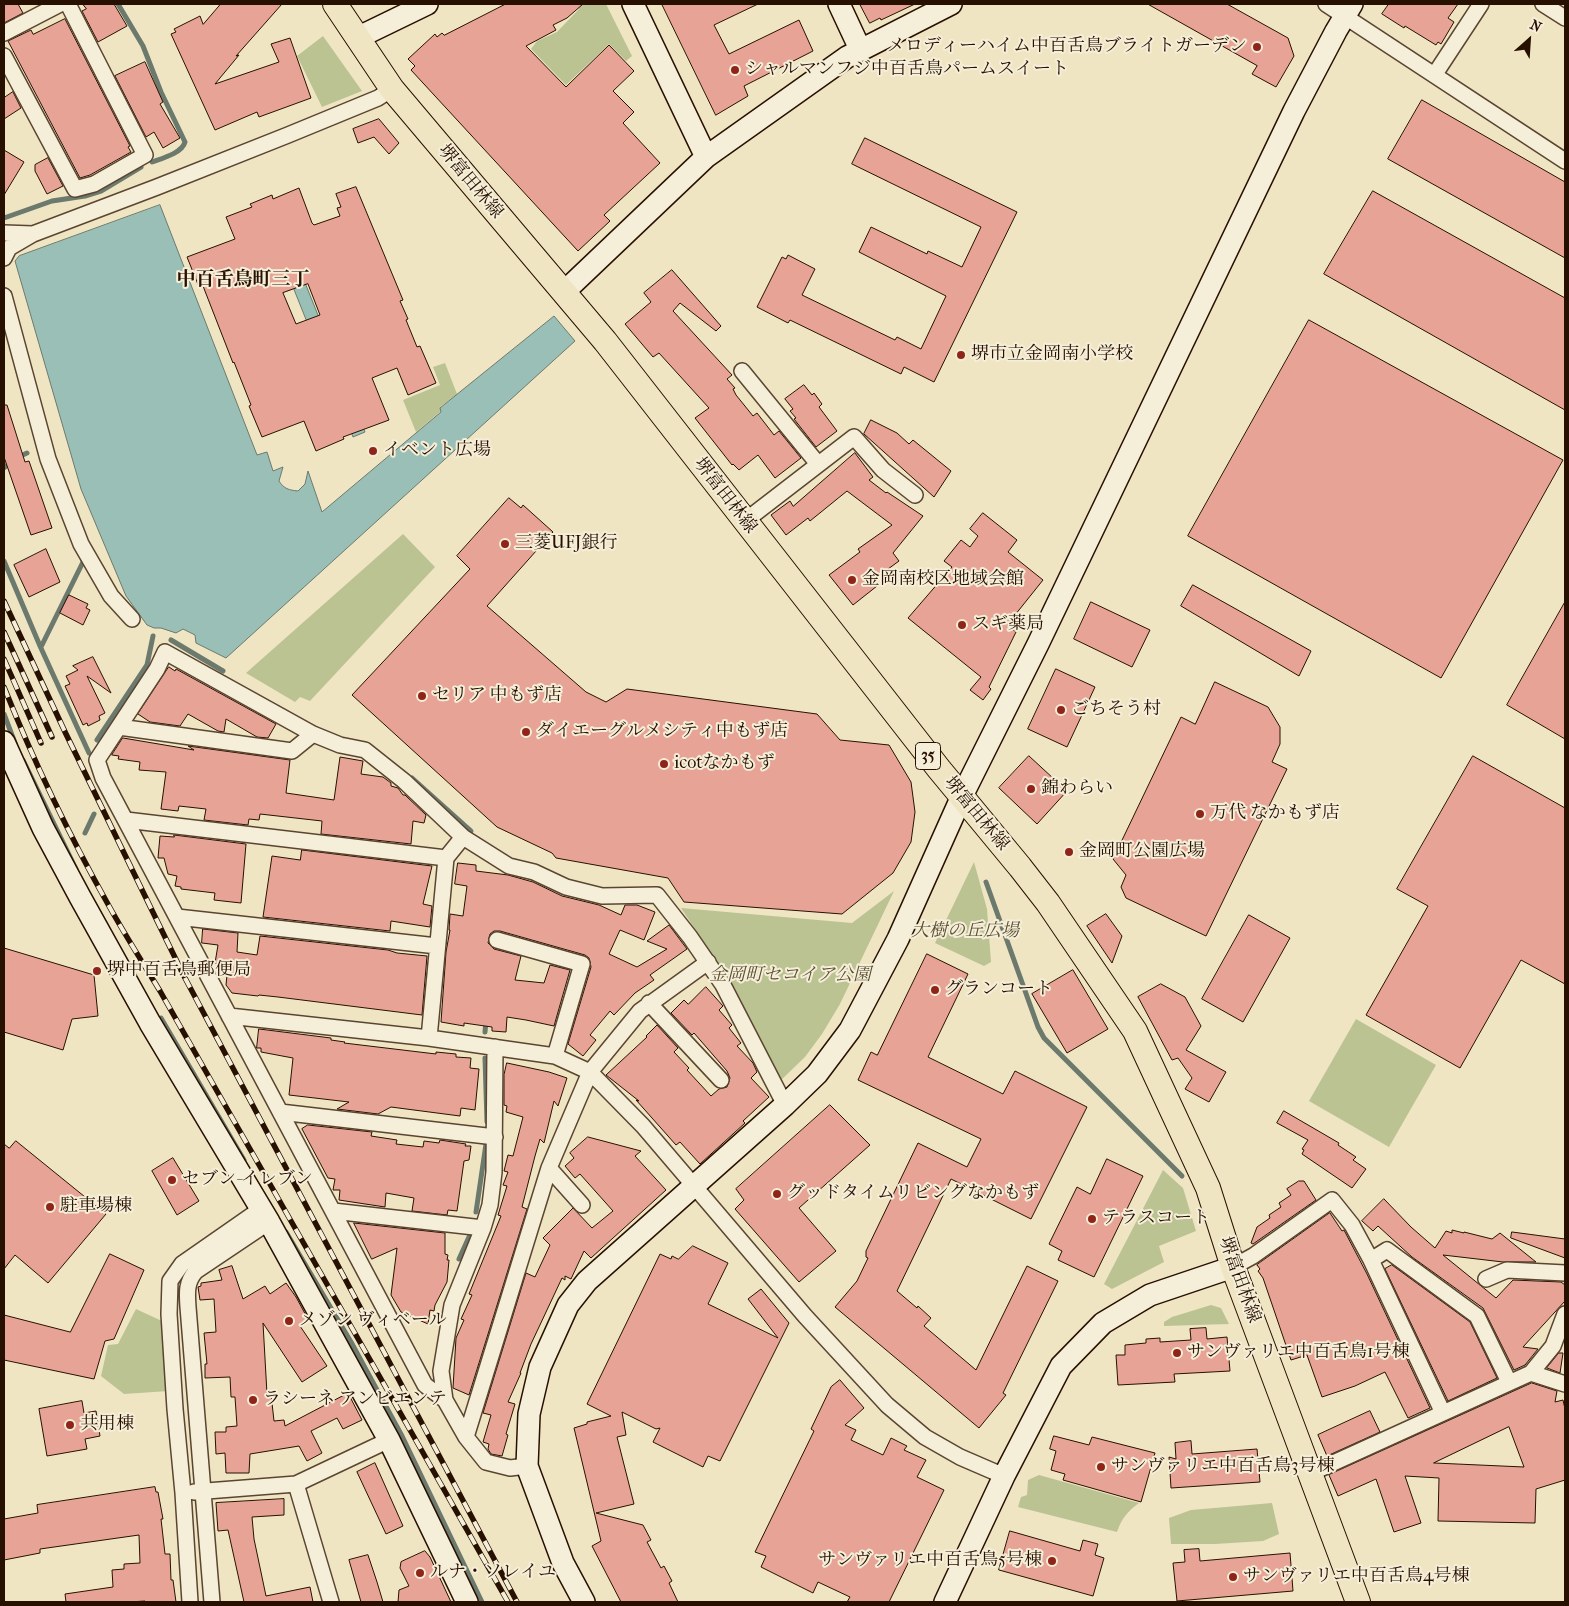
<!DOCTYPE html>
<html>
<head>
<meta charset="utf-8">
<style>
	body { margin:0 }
	#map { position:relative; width:1569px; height:1606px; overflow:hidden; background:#efe5c3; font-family:"IM FELL French Canon",serif }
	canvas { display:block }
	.frame { position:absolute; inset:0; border:5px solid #281000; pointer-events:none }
	.north { position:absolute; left:1504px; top:15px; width:50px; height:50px; -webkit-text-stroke:4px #f5eed8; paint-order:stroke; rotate:26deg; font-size:14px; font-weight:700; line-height:20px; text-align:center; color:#281000 }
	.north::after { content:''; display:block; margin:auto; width:18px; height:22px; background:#281000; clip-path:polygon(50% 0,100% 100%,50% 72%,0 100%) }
</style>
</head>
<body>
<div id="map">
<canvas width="1569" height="1606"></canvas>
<div class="frame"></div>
<div class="north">N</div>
</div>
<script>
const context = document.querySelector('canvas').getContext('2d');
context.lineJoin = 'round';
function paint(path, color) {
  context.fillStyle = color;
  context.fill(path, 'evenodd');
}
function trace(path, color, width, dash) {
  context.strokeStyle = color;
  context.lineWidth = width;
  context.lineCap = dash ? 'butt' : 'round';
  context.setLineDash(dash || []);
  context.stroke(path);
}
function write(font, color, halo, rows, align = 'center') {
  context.font = font + ' "IM FELL French Canon","Noto Serif JP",serif';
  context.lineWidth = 4;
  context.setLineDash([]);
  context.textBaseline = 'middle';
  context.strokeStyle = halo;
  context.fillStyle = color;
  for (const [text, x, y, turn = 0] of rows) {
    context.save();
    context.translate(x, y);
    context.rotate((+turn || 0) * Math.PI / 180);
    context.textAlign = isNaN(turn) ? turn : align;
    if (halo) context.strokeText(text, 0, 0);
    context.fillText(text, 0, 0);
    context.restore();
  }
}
paint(new Path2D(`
	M575 4H606L632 56 626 61 609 44 566 85 531 49 537 41 557 32 579 9Z
	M323 36 362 91 322 107 297 56Z
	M445 363 457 394 440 407 441 411 416 432 403 400 440 385 433 367Z
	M403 534 435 567 310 701 300 697 295 702 246 673Z
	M974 862 987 909 991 962 984 966 935 943Z
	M894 891 840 1004 822 1034 805 1057 779 1082 727 978 681 908 852 923Z
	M1356 1019 1436 1065 1389 1147 1309 1101Z
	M1163 1170 1183 1188 1196 1231 1159 1246 1164 1262 1112 1289 1104 1284Z
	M1211 1305 1221 1308 1229 1324 1164 1326V1322L1172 1317Z
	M136 1309 162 1321 169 1391 124 1394 101 1376 108 1345 118 1344Z
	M1039 1475 1139 1503C1127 1512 1122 1518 1117 1532L1018 1507 1021 1497 1027 1495 1028 1480Z
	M1272 1503 1279 1534 1263 1541 1215 1544H1171L1169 1518 1191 1510Z`), '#bcc392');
const water = new Path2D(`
	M160 205 257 455 267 452 273 471 283 467 279 481C284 489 289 490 298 491L305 484 308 471 322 512 441 412 440 408 554 316 575 341 226 658 196 643 195 635 183 629 176 633 161 628H154L147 625 126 596 81 489 15 261 19 256Z
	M285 233 365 432 353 437 273 237Z`);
paint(water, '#9abfb6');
trace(water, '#6c796d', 1);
trace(new Path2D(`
	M118 4 143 46 161 92 185 142C182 153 163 158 152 162
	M4 218 52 201 85 196 101 191 141 167
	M4 468 14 459 27 453
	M4 561 40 646 89 753
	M171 640 223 671
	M41 647 83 562
	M4 714 15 743
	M97 740 147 665 153 636
	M23 760 76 869
	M412 778 471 831
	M85 833 94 814
	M986 882 1038 1027 1044 1038 1182 1176
	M161 1018 244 1160
	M485 1032 486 1020
	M485 1058 487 1122
	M476 1212 486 1144
	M286 1232 351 1342 402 1436 482 1602
	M459 1259 469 1237`), '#6c796d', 5);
const building = new Path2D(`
	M4 4H18L23 13 4 23Z
	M83 4H114L127 26 98 42 82 11 86 9Z
	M221 4H282L236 56 239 55 215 84 279 62 271 44 290 38 311 98 259 117 257 112 215 130 171 34 176 32 174 29 200 16 203 24Z
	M506 4H583L567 18 553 25 556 30 526 46 566 87 609 45 634 71 613 91 634 112 623 123 660 163 604 215 610 221 578 251 411 70 415 66 408 59 435 34 437 37 442 33 444 35Z
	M662 4H758L714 25 729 54 799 20 813 51 744 86 748 96 716 115Z
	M860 4H915L881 20 880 18 870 23Z
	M1148 4H1227L1288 38 1294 56 1276 87 1252 74 1257 66Z
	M1389 4H1458L1448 18 1454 22 1441 44 1438 42 1436 45 1405 26 1404 28 1382 14Z
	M65 19 130 146 128 147 131 152 90 175 80 178 8 41 31 30 33 34Z
	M145 62 163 102 160 104 180 138 163 148 154 132 146 137 115 76Z
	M13 92 21 108 4 119V98Z
	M1422 100 1565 182V258L1388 159Z
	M379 119 399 143 389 154 374 137 358 143 353 129Z
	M865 138 1017 212 934 382 904 367 901 374 790 320 788 323 757 307 782 257 786 259 788 255 815 269 802 295 895 340 897 337 921 349 946 296 859 252 871 227 927 254 928 251 962 267 981 227 852 164Z
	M4 150 24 162 4 195Z
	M48 158 63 186 47 194 35 171V165Z
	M356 187 403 300 400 301 408 319 406 320 417 347 420 346 436 383 408 395 397 368 372 378 389 420 343 437 344 439 316 451 304 421 262 437 249 406 251 405 234 362 233 363 203 286 199 287 187 257 235 239 226 217 252 207 250 204 272 195 273 199 299 188 312 223 314 225 340 216 337 208 341 207 336 194ZM308 284 320 315 296 324 283 293Z
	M1373 191 1565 298V410L1324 274Z
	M672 270 721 326 716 331 680 303 673 311 732 375 727 379 735 388 733 389 736 395 753 416 757 413 774 435 779 431 801 458 775 478 758 455 739 470 733 464 732 465 695 418 709 408 659 353 653 357 625 324 651 302 644 293Z
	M1309 320 1563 460 1441 678 1188 536Z
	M804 385 812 395 814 393 822 404 819 407 837 431 816 447 794 419 796 418 790 411 793 409 785 399Z
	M4 405H7L25 462 29 461 52 528 31 535 4 457Z
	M871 420 897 433 909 444 913 440 951 471 934 497 864 434Z
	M855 453 873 477 869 480 886 493 887 492 923 516 893 553 899 561 873 580 877 586 853 605 829 575 860 552 858 549 892 525 847 491 810 521 808 518 786 535 771 515 790 501 793 506Z
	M509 498 521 508 523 505 553 532 487 606 586 692 606 702 627 689 817 714 840 740 889 745 911 782 915 812 911 842 893 873 842 914 684 902 668 878 556 858 552 853 497 827 352 695 470 569 457 556Z
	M983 513 1017 540 1008 552 1043 580 1007 625 1016 632 989 687 991 689 983 700 970 690 981 677 908 618 952 567 944 561 961 540 970 547 978 536 970 529Z
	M46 549 60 582 29 597 14 565Z
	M1193 585 1311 651 1299 676 1181 606Z
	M69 595 88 604 86 608 90 610 83 625 60 613Z
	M1091 602 1150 630 1132 667 1074 639Z
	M1565 602V739L1507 705Z
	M93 657 111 693 87 676 105 713 99 716 100 720 88 726 87 723 83 725 65 686 70 684 66 676 78 670 73 666Z
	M169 667 175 671 176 669 276 724 268 738 257 737 226 719 224 732 218 731 188 714 180 726 150 722 138 714Z
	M1056 669 1095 687 1067 747 1028 729Z
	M1215 682 1268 707 1280 727V744L1272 762 1287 769 1206 936 1126 898 1121 887 1126 875 1113 859 1181 717 1195 724Z
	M123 738 194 750 188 746 290 760 286 793 334 800 340 757 363 761 361 774 383 777 391 783V786L398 788 403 795H405L426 815 424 823 413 821 411 844 321 834 322 821 260 814 259 820 249 819 248 825 204 820 206 809 179 806 178 811 161 809 166 772 139 770 140 762 118 759 119 756 112 755Z
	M1029 756 1067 791 1037 824 999 788Z
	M1473 756 1565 808V984L1521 960 1460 1068 1366 1015 1428 906 1397 889Z
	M174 835 246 844 241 903 214 900 215 893 181 889V887L175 886 177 876 168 874 164 858H158L160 836 174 837Z
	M302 850 432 866 423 904 432 906 430 927 391 921 390 931 263 917 272 856 300 860Z
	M458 863 476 865V871L508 875 533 882 562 896 599 905 621 915 625 905H637L655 912 644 940 620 930 609 954 637 967 667 949 647 941 669 925 687 949 650 975 654 980 635 993 614 1015 610 1011 590 1035 596 1040 583 1056 568 1044 591 967 589 958 585 955 500 931H494L490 934 488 943 494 949 521 956 515 980 544 983 550 965 570 970 554 1026 526 1020 507 1017 506 1032 492 1031V1027L464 1023V1026L441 1022 446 952 450 930H449L450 914 463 916 467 886 455 884Z
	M1106 914 1122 936 1112 963 1087 926Z
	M1249 915 1290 938 1243 1022 1202 999Z
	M203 929 238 933 237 952 257 955 260 936 388 950 397 953 427 956 422 1015 278 997 259 995 258 996 232 993 226 985 227 975 222 974 223 965 215 963 218 945 202 943Z
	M4 948 94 975 98 1016 72 1019 63 1050 4 1032Z
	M927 954 968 974 928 1057 1003 1094 1015 1071 1087 1107 1031 1219 951 1179 897 1291 917 1308 918 1306 931 1318 924 1326 976 1370 1027 1266 1058 1281 1003 1393 1006 1395 979 1428 835 1307 857 1281 868 1258 866 1257V1251L918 1143 967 1167 981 1139 858 1080 871 1052 877 1055Z
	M1073 970 1108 1029 1067 1053 1032 994Z
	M1161 984 1185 997 1201 1026 1186 1050 1226 1072 1209 1102 1185 1089 1192 1078 1178 1058 1172 1060 1138 997Z
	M706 987 723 1006 719 1010 732 1025 729 1028 741 1043 737 1046 753 1063 757 1072 751 1078 769 1097 743 1121 745 1123 700 1164 680 1142 676 1145 636 1100 639 1101 606 1075 647 1037 646 1036 657 1025 678 1048 674 1052 689 1068 687 1070 711 1096 719 1089 727 1087 730 1078 727 1071 694 1033 692 1035 671 1013 684 1000 688 1004Z
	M259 1029 331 1038V1040L345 1042 344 1043 436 1054V1052L456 1054V1057L471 1058 470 1068 479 1069 475 1110 461 1108 460 1116 391 1107 378 1114 337 1109 349 1102 289 1095 293 1058 261 1052V1048H257Z
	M507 1063 549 1072 567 1078 558 1106 554 1101 544 1143 540 1139 535 1156 522 1207 527 1209 469 1395 453 1388 456 1338 464 1320 461 1319 472 1295 469 1294 501 1216 498 1215 507 1186 503 1185 508 1172 504 1171 508 1155 513 1156 523 1117 506 1112 507 1106 504 1105V1075Z
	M830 1105 870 1145 799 1208 836 1251 799 1282 735 1209 744 1200 736 1189Z
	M1284 1111 1339 1143 1338 1145 1356 1157 1353 1160 1366 1169 1352 1188 1302 1154 1304 1150 1302 1149 1308 1140 1277 1123Z
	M308 1125 372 1132 371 1136 397 1140 396 1144 423 1147 424 1141 439 1143 440 1140 466 1144 465 1146H471L469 1160 464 1161 457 1211 448 1210 447 1215 412 1211 414 1198 386 1193 385 1207 339 1200 340 1190H333L335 1179 328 1178 302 1129Z
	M588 1137 641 1151 635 1156 666 1190 591 1258 584 1251 571 1279 565 1276V1280L562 1278 531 1344 520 1373H521L508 1402 515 1404 506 1434 508 1435 502 1456 491 1454 488 1449 489 1444 483 1442 491 1415 483 1413 526 1273 535 1277 550 1245 543 1238 573 1208 592 1228 613 1211 580 1174 575 1178 565 1166 574 1158 570 1153Z
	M16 1141 106 1214 48 1283 15 1255 4 1269V1144L9 1148Z
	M173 1158 199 1201 177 1215 152 1171Z
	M1107 1159 1143 1176 1094 1277 1058 1260 1062 1251 1049 1244 1077 1187 1090 1194Z
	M1299 1181H1304L1316 1200 1253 1244 1251 1243 1257 1227 1270 1218 1269 1215 1281 1207 1279 1203 1291 1195 1287 1189Z
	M1384 1199 1411 1227 1435 1248 1446 1231 1452 1233V1230L1464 1233V1232L1492 1239 1500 1233 1536 1262H1503L1443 1255 1496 1298 1513 1280 1561 1282 1565 1285V1301L1523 1347 1538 1349 1525 1365 1514 1370 1483 1308 1412 1257 1378 1226 1373 1231 1362 1221Z
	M1330 1213 1342 1231 1344 1230 1367 1274 1430 1408 1408 1418 1385 1372 1355 1386 1322 1397 1307 1355 1291 1360 1263 1278 1258 1271 1260 1269 1257 1265Z
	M354 1223 445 1233V1254L448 1255 447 1260H449L447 1282 435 1305 434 1311 430 1310 428 1324 401 1312 391 1295 397 1248 372 1259Z
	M1512 1232 1565 1239V1258L1511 1238Z
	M693 1246 728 1263 708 1304 778 1338 748 1299 761 1289 789 1323 720 1461 708 1456 703 1467 653 1442 660 1428 656 1429 622 1412 626 1435 617 1437 634 1504 596 1513 643 1525 651 1540 647 1542 661 1568 664 1566 672 1581 669 1583 678 1602H621L592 1546 601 1541 574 1428 587 1424V1422L611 1416 587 1404 660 1254 671 1259 672 1256 678 1259Z
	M110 1254 144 1270 114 1339 105 1341 94 1379 4 1360V1315L70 1332Z
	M1392 1265 1470 1322 1497 1378 1448 1401 1385 1269Z
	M232 1266 243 1299 265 1286 270 1294 286 1283 296 1297 309 1321 300 1326 327 1366 302 1382 263 1323 267 1394H271L274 1421 284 1420 285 1426 348 1393 362 1420 343 1429 337 1418 311 1431 322 1453 307 1461 299 1446 250 1454 249 1473H226L225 1453 216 1454 215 1432H226V1427L237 1426 235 1397H231L230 1377 205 1378V1364H207L204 1333 216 1332 214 1299 200 1300 198 1287 201 1286V1283L222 1280 219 1270Z
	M1206 1328 1207 1339 1227 1337 1230 1371 1174 1374 1175 1382 1118 1385 1116 1355H1125V1345L1146 1343V1339L1160 1338V1342L1191 1340 1190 1329Z
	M1559 1353H1563L1560 1373 1547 1368Z
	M840 1380 864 1408 845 1425 856 1430 851 1440 883 1455 891 1438 907 1446 904 1450 926 1460 917 1477 944 1490 889 1602H847L850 1597 818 1582 813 1593 761 1567 766 1556 755 1552 814 1431 811 1429 831 1387Z
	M1532 1383 1557 1391 1555 1402 1563 1400 1565 1409V1480L1536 1489 1535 1523 1438 1521 1439 1478 1405 1476 1421 1523 1394 1532 1376 1479 1338 1496 1329 1475ZM1509 1427 1524 1467 1434 1463Z
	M82 1401 84 1413 96 1411 100 1436 85 1439 87 1449 47 1456 39 1409Z
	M1370 1411 1380 1432 1327 1456 1318 1435Z
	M1054 1436 1089 1445 1092 1437 1155 1453 1141 1502 1063 1480 1065 1474 1051 1470 1056 1451 1050 1449Z
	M1191 1441 1192 1454 1257 1449 1260 1482 1171 1488 1169 1457 1176 1459 1175 1443Z
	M375 1463 403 1526 386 1534 357 1472Z
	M155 1487 156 1492H158L163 1519H161L165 1554H170L171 1580H173L176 1602H145V1601L129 1602H66L65 1594 113 1587 112 1570 124 1569V1564L140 1563 139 1535 40 1549V1553L4 1560V1519L38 1513 37 1505Z
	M284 1499V1515L252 1517 254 1539 266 1596 310 1587 313 1602H244L228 1530 218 1531 216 1503Z
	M1010 1531 1080 1551 1083 1540 1098 1544 1095 1555 1104 1558 1093 1596 999 1570Z
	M1199 1549 1200 1561 1290 1553 1293 1591 1177 1601 1173 1563 1185 1562 1184 1550Z
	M425 1551 430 1557 451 1602H398L399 1590 409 1586 400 1568 401 1562Z
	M368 1555 377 1582 383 1602H361L349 1560Z`);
paint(building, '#e7a496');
trace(building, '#281000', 1);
const street = new Path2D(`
	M1326 4 1565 161
	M1543 4 1565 18
	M4 33 60 4
	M4 56 75 189 94 184 145 155 68 4
	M1435 74 1481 4
	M4 233 33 234 157 187 288 135 378 98 392 89
	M4 258 9 248 33 234
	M4 296 48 459 81 544 111 596 132 619
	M742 371 818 464
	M745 521 854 437 883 470 915 495
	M119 727 292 751 313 734
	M126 820 446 858
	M463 837 509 866 534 872 566 887 602 896 657 895 690 937 723 985 785 1105
	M177 917 437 946
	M497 940 582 964 555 1056
	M649 1003 721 1080
	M229 1016 429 1038 555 1056 590 1072 643 1126 805 1316 887 1405 925 1437 960 1457 1004 1476
	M429 1038 446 858 463 837 404 781 365 750 340 745 313 734 165 652 157 669 97 760 103 778 425 1385 445 1400 466 1437 486 1462 510 1468 527 1466
	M280 1112 495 1137
	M549 1168 582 1205
	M333 1211 483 1228
	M1371 1260 1387 1250 1477 1316 1509 1382
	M1233 1267 1253 1256 1332 1200 1352 1225 1371 1260 1443 1413
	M1486 1279 1507 1270 1565 1273
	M1531 1373 1553 1346 1565 1314
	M445 1400 441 1371 452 1305 483 1228 490 1205 494 1172 495 1047
	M466 1437 549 1168 590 1072 640 1011 708 962
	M1309 1474 1531 1373 1565 1384
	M296 1484 331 1602
	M194 1492 296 1484 389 1440
	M190 1602 183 1493 175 1409 169 1314 170 1281 182 1264 261 1209
	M212 1602 188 1307C187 1293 186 1282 196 1271L269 1222`);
const secondary = new Path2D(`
	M633 4 706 157
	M839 4 860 49
	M357 38 427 4
	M564 292 706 157 847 57 951 4
	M4 742 43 828 80 897 150 1023 269 1222 389 1440 467 1602
	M584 1602 563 1563 527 1466 529 1414 540 1367 568 1305 587 1281 785 1105 817 1074 850 1030 898 939 962 796 1038 644 1294 111 1336 31 1352 4
	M945 1602 1004 1476 1061 1366 1103 1323 1150 1295 1233 1267`);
const primary = new Path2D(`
	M335 4 392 89 605 341 939 769 1020 867 1048 903 1135 1031 1208 1188 1233 1267 1358 1602`);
trace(street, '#5a4531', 18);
trace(secondary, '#281000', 24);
trace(primary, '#281000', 26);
trace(street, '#f5eed8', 15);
trace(secondary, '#f5eed8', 21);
trace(primary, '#efe5c3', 24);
const rail = new Path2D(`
	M4 601 66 734 185 978 517 1602
	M4 632 52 737
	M4 659 41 743
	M4 687C34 762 69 835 109 906 125 935 143 963 160 991L508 1602`);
trace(rail, '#281000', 5.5);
trace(rail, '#f5eed8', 4, [11]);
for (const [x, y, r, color] of [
	[1257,47,5,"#8f2418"],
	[735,70,5,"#8f2418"],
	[961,355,5,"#8f2418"],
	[373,451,5,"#8f2418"],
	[505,544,5,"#8f2418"],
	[852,580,5,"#8f2418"],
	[962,625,5,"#8f2418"],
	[422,696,5,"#8f2418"],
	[1061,710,5,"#8f2418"],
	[526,732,5,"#8f2418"],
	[664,764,5,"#8f2418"],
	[1031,789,5,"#8f2418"],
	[1200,814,5,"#8f2418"],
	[1069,852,5,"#8f2418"],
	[97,971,5,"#8f2418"],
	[935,990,5,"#8f2418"],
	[172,1180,5,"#8f2418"],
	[777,1194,5,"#8f2418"],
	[50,1207,5,"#8f2418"],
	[1092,1219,5,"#8f2418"],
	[289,1321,5,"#8f2418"],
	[1177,1353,5,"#8f2418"],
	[253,1400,5,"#8f2418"],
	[70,1425,5,"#8f2418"],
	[1101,1467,5,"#8f2418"],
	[1052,1561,5,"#8f2418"],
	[420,1573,5,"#8f2418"],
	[1233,1577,5,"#8f2418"]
]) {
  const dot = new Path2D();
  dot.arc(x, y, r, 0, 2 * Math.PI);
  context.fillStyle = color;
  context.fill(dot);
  trace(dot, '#f5eed8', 2);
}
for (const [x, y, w] of [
	[928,756,25]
]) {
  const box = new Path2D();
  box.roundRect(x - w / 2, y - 13.5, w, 27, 4);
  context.fillStyle = '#f5eed8';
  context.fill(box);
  trace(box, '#281000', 1);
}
write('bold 16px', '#281000', null, [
	["35",928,756]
]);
write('18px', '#281000', '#f5eed8', [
	["メロディーハイム中百舌鳥ブライトガーデン",1247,47,"right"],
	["シャルマンフジ中百舌鳥パームスイート",745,70],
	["堺市立金岡南小学校",971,355],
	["イベント広場",383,451],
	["三菱UFJ銀行",515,544],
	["金岡南校区地域会館",862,580],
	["スギ薬局",972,625],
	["セリア 中もず店",432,696],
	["ごちそう村",1071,710],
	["ダイエーグルメシティ中もず店",536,732],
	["icotなかもず",674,764],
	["錦わらい",1041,789],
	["万代 なかもず店",1210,814],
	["金岡町公園広場",1079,852],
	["堺中百舌鳥郵便局",107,971],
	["グランコート",945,990],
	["セブン-イレブン",182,1180],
	["グッドタイムリビングなかもず",787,1194],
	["駐車場棟",60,1207],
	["テラスコート",1102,1219],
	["メゾン ヴィベール",299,1321],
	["サンヴァリエ中百舌鳥1号棟",1187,1353],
	["ラシーネ アンビエンテ",263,1400],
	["共用棟",80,1425],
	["サンヴァリエ中百舌鳥3号棟",1111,1467],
	["サンヴァリエ中百舌鳥5号棟",1042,1561,"right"],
	["ルナ・ソレイユ",430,1573],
	["サンヴァリエ中百舌鳥4号棟",1243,1577]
], 'left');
write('18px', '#281000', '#f5eed8', [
	["堺富田林線",470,182,50],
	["堺富田林線",725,496,52],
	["堺富田林線",976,814,50],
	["堺富田林線",1239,1280,70]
]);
write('italic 18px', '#5c4f33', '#f5eed8', [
	["大樹の丘広場",965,932],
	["金岡町セコイア公園",790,976]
]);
write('bold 19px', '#281000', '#f5eed8', [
	["中百舌鳥町三丁",243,280]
]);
</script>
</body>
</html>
